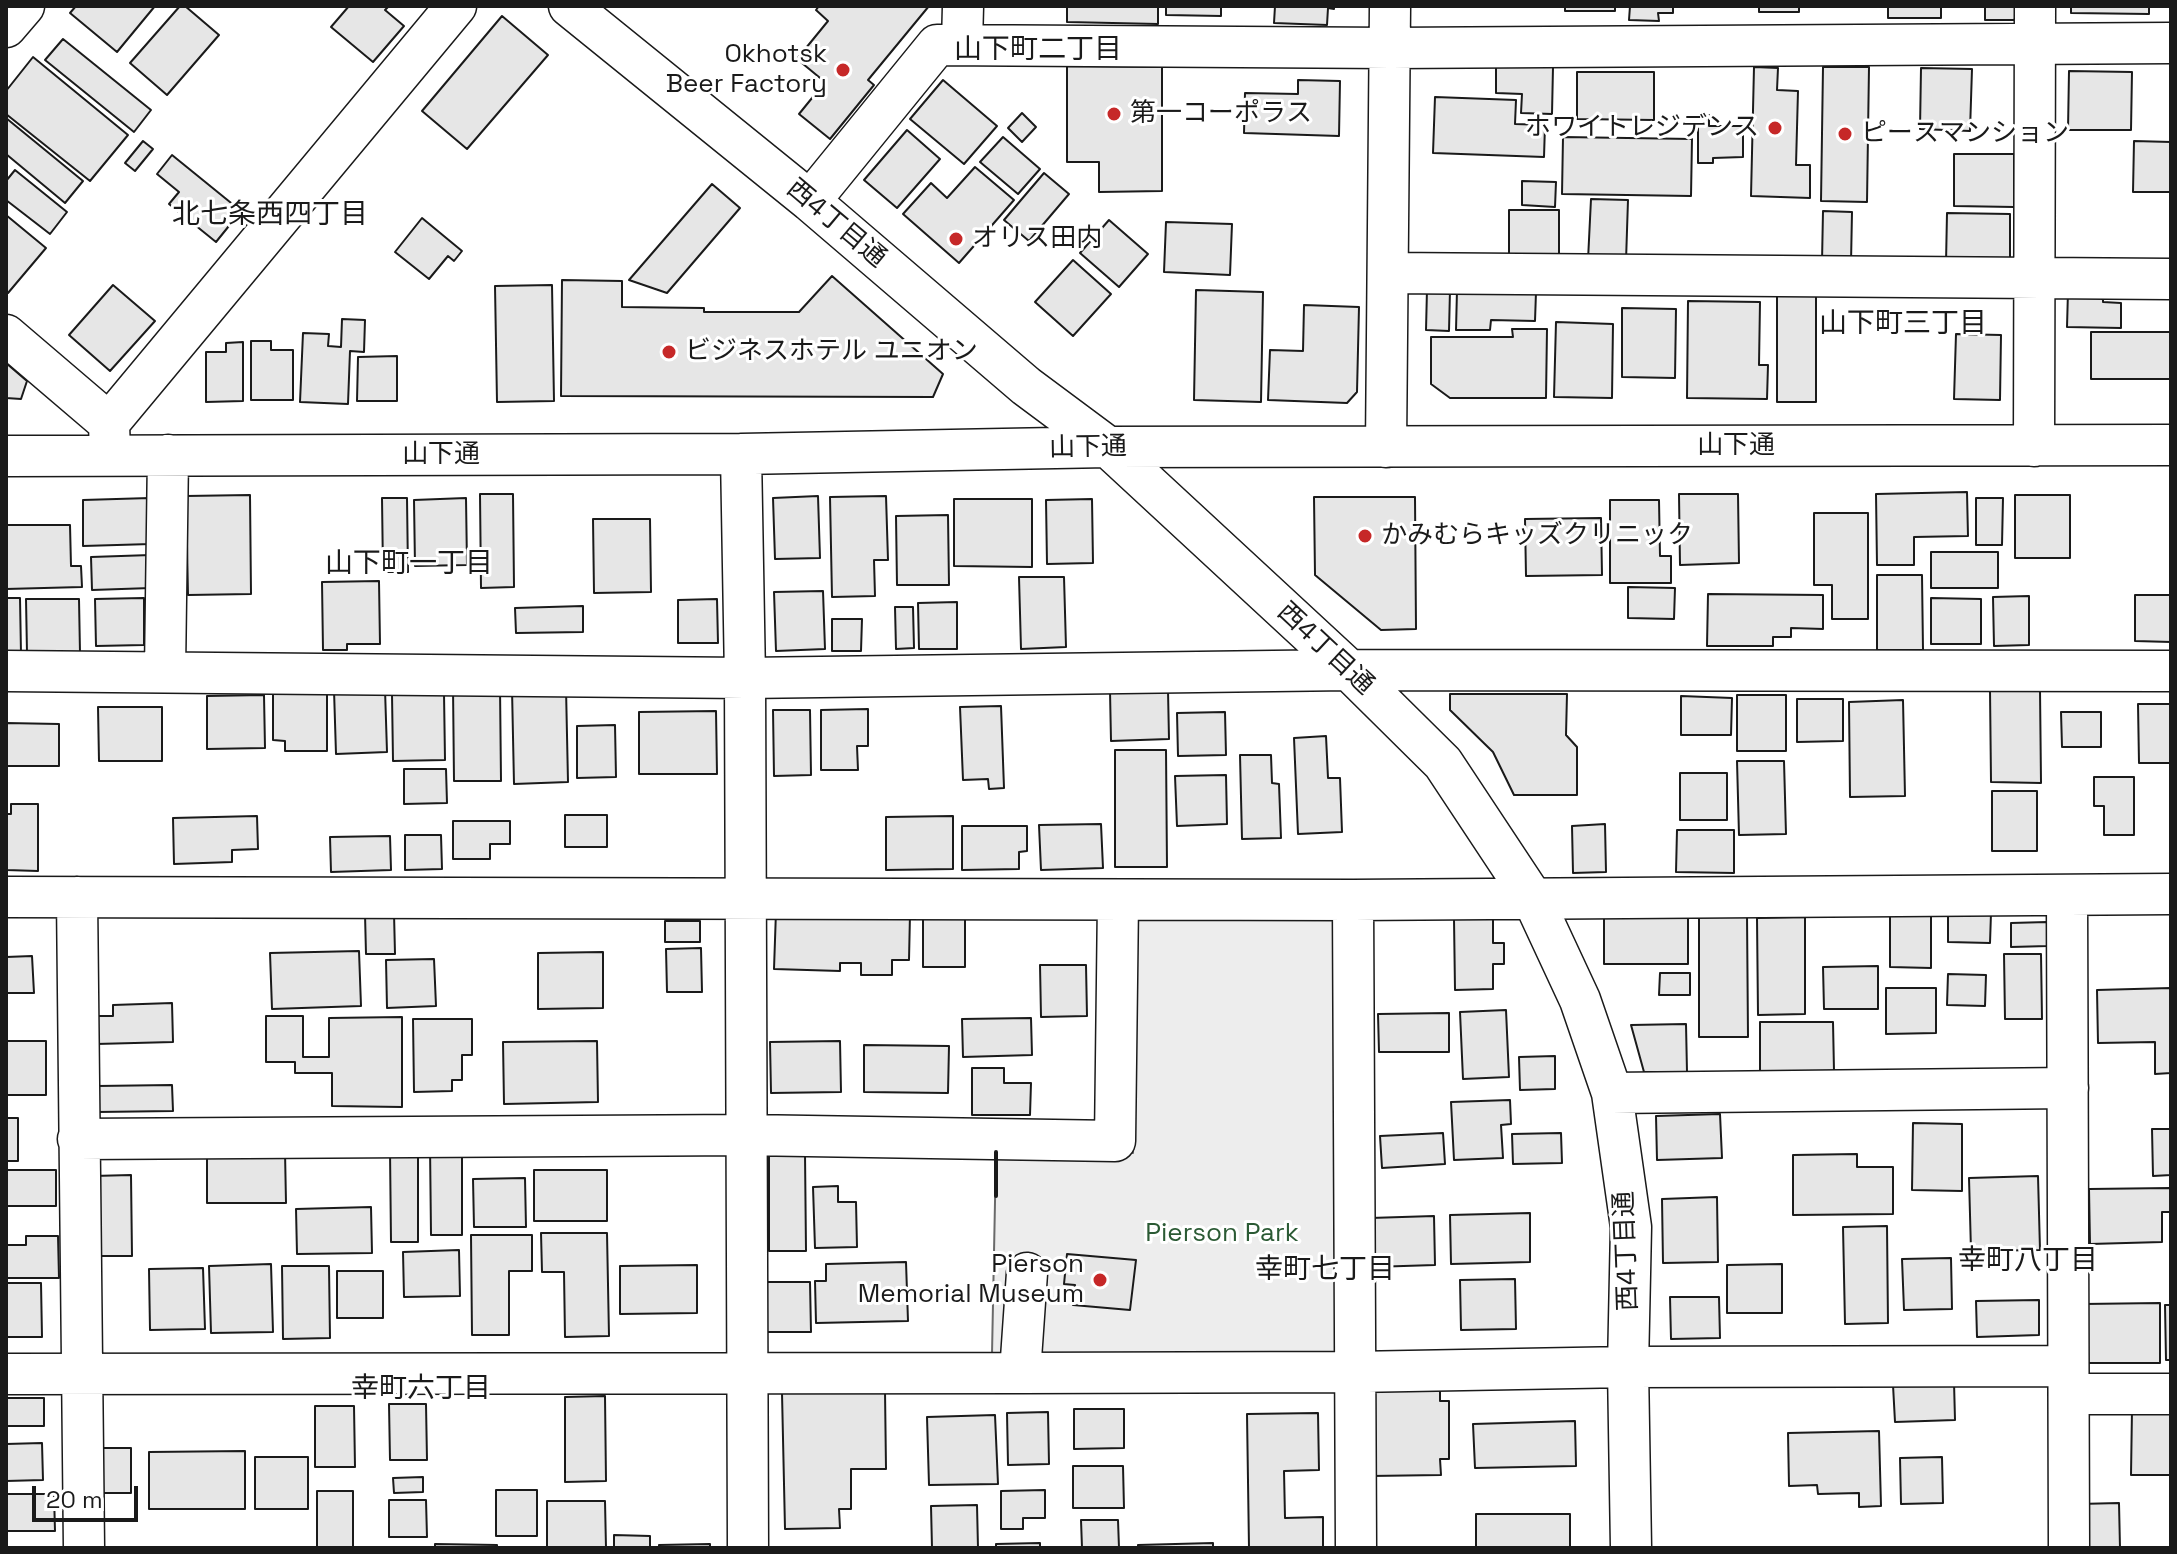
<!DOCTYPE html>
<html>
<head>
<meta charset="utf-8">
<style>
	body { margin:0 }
	#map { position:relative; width:2177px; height:1554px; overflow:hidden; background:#fff; font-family:"Space Grotesk",sans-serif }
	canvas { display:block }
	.frame { position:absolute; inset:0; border:8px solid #1a1a1a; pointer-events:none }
	.scale { position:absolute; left:32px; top:1486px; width:106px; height:36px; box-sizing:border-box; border:4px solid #1a1a1a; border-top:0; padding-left:10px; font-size:24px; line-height:28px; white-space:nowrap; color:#1a1a1a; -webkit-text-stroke:6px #fff; paint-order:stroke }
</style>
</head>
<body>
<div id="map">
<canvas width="2177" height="1554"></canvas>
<div class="frame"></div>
<div class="scale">20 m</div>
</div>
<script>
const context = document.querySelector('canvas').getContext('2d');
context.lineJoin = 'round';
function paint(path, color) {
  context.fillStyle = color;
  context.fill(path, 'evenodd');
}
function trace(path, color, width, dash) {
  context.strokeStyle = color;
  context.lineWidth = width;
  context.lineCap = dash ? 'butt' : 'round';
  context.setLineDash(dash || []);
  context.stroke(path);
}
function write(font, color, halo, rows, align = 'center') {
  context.font = font + ' "Space Grotesk","Noto Sans JP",sans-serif';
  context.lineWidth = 6;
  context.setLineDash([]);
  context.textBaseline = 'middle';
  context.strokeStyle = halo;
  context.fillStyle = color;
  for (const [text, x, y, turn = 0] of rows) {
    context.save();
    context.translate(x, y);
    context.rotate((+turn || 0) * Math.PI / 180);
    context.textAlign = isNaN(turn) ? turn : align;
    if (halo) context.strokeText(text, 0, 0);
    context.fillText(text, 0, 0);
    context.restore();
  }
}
const green = new Path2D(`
	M1135 917 1340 919 1342 1353 992 1354 996 1151 1133 1153Z`);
paint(green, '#ededed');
trace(green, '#6a6a6a', 2);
const building = new Path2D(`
	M76 6H155L117 52 70 13Z
	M180 6H185L219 35 167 95 130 63Z
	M349 6H389L385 10 404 26 373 62 331 27Z
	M819 6H929L868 80 874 85 830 139 799 114 825 82 797 59 828 21 816 10Z
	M1067 6H1158V24L1067 22Z
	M1166 6H1221V16L1166 15Z
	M1275 6H1334V9L1328 8 1327 25 1274 23Z
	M1565 6H1615V11H1565Z
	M1630 6H1673V13H1658L1659 21 1629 20Z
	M1759 6H1799V12H1759Z
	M1888 6H1941V18H1888Z
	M1985 6H2021V10L2014 20H1985Z
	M2071 6H2149V14L2071 13Z
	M502 16 548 55 467 149 422 111Z
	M63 39 151 110 134 132 45 60Z
	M33 57 128 135 90 181 6 114V91Z
	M1496 65 1553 67 1552 114 1521 113 1522 94 1496 93Z
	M1067 66 1162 67V191L1099 192V162H1067Z
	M1754 67 1778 68 1777 90 1798 91 1796 165H1810V198L1751 196Z
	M1823 67H1869L1867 202 1821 201Z
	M1921 68 1972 69 1970 131 1920 129Z
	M2069 71 2132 72 2131 130H2068Z
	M1577 72H1654V120L1577 119Z
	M943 80 997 126 964 164 910 119Z
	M1298 80 1340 81 1339 136 1244 133 1245 93 1298 94Z
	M1435 97 1516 100 1515 124 1545 125 1544 157 1433 153Z
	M1022 113 1036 127 1022 142 1008 128Z
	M1698 115H1709V126H1743V157L1713 158V163H1698Z
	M6 118 83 181 65 203 6 154Z
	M907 130 940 159 897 208 864 180Z
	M1003 137 1040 169 1018 194 980 162Z
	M1563 137 1692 139 1691 196 1562 194Z
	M143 141 153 149 135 171 125 163Z
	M2134 141 2171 142V192H2133Z
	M1954 154H2014V207L1954 206Z
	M172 155 241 211 216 242 169 204 179 192 157 174Z
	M975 167 1014 200 959 263 903 214 931 183 947 198Z
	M15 170 67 212 50 234 6 200V181Z
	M1044 173 1069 194 1029 241 1004 220Z
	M1522 181 1556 182 1555 207 1522 205Z
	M712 184 740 208 667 293 629 280Z
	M1591 199 1628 200 1626 261 1588 260Z
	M1509 210H1559V262H1509Z
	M1823 211 1852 212 1851 263 1822 262Z
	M1947 213 2010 214V264L1946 263Z
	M6 215 46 248 8 293 6 291Z
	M422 218 462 251 454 261 448 256 429 279 395 252Z
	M1109 220 1148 254 1119 287 1080 253Z
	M1166 222 1232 224 1230 275 1164 272Z
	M1073 260 1111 294 1073 336 1035 302Z
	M832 276 943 374 933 397 561 396 562 280 622 281V307L704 308V312H799Z
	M113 285 155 321 110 371 69 335Z
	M552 285 554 401 497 402 495 286Z
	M1427 289 1450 290 1449 331 1426 330Z
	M1196 290 1263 292 1261 402 1194 400Z
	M1457 290 1536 292 1535 321 1491 320 1490 330H1456Z
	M2068 291H2103V302L2121 303V328L2067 327Z
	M1777 296H1816V402H1777Z
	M1688 301 1760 302 1759 365H1768L1767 399 1687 398Z
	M1304 305 1359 307 1357 392 1347 403 1268 400 1270 350 1303 351Z
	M1622 308 1676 309 1675 378 1622 377Z
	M342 319 365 320 364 352 350 351 348 404 300 402 303 333 329 334 328 346 341 347Z
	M1556 322 1613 324 1612 398 1554 397Z
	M1512 329H1547L1546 398H1450L1431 384V337H1513Z
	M2091 332H2171V379H2091Z
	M1956 334 2001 335 2000 400 1954 399Z
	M251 341H271V350H293V400H251Z
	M243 342V401L206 402V352H226V343Z
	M397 356V401H357L358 357Z
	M6 363 27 381 21 399 6 398Z
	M1967 492 1968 536 1914 537V565H1877L1876 494Z
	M480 494H513L514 587 481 588Z
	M1679 494H1738L1739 563 1680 565Z
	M250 495 251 594 188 595 186 496Z
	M2015 495H2070V558H2015Z
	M818 496 820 558 775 559 773 498Z
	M886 496 888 560H874L875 596 832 597 830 497Z
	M1314 497H1415L1416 629 1381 630 1315 575Z
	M150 498 151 544 83 546V500Z
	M382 498H407L408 572H383Z
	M466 498 467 565 415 566 414 500Z
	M1976 498H2003L2002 545H1976Z
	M954 499H1032V567L954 566Z
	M1092 499 1093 563 1047 564 1046 500Z
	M1610 500H1659L1660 556H1671V583H1610Z
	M1814 513H1868V619H1832V585H1814Z
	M948 515 949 585H897L896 516Z
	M1601 518 1602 575 1526 576 1525 519Z
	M593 519H650L651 592 594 593Z
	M6 525H70L71 566H81L82 587 6 589Z
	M1931 552H1998V588H1931Z
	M151 555V588L92 590 91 557Z
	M1877 575H1922L1923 650H1877Z
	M1019 577H1064L1066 647 1021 649Z
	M379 581 380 644H347V650H323L322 582Z
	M1628 587 1675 588 1674 619 1628 618Z
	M823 591 825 649 776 651 774 592Z
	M1708 594 1823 595V629L1791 628V637H1773V646H1707Z
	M2135 595H2171V642L2135 641Z
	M2029 596V645L1994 646 1993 597Z
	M6 598H20L21 654H6Z
	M144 598V645L96 646 95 599Z
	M1931 598 1981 599V644H1931Z
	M26 599H79L80 653H27Z
	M717 599 718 643H678V600Z
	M957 602V649H919L918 603Z
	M583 606V632L516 633 515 608Z
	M895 607H913L914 648 896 649Z
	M832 619H862L861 651H832Z
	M453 687H500L501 781H454Z
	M566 688 568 782 514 784 512 689Z
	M385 689 387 752 336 754 334 690Z
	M1168 690 1169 739 1111 741 1110 691Z
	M1990 690H2040L2041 783 1991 782Z
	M444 693 445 760 393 761 392 694Z
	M273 694H327V751H285V741L273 740Z
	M1450 694H1567L1566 735 1577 747V795H1514L1493 752 1450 710Z
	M264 695 265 748 207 749V696Z
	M1737 695H1786V751H1737Z
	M1681 696 1732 698 1731 735H1681Z
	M1797 699H1843V741L1797 742Z
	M1903 700 1905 796 1850 797 1849 702Z
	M2138 704H2171V763H2139Z
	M1001 706 1004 788 989 789 988 779 963 780 960 707Z
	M98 707H162V761H99Z
	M868 709V746H857L858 770H821V710Z
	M773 710H810L811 775 774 776Z
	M716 711 717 774H639V712Z
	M1225 712 1226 755 1178 756 1177 713Z
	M2061 712H2101V747H2062Z
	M6 723 59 724V766H6Z
	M615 725 616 777 577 778V726Z
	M1326 736 1328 778H1340L1342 832 1298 834 1294 738Z
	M1115 750H1166L1167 867H1115Z
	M1240 755H1271L1272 783 1279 784 1281 838 1242 839Z
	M1737 761H1784L1786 834 1739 835Z
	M404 769H446L447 803 404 804Z
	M1680 773H1727V820H1680Z
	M1226 775 1227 824 1177 826 1175 776Z
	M2094 777H2134V835H2104V806H2094Z
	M1992 791H2037V851H1992Z
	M11 804H38V871L6 870V814H11Z
	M565 815H607V847H565Z
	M257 816 258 849 232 850V862L174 864 173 818Z
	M953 816V869L886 870V817Z
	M453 821H510V844H490V859H453Z
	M1101 824 1103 868 1041 870 1039 825Z
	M1605 824 1606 872 1573 873 1572 826Z
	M962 826H1027V851L1019 852V869L962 870Z
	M1677 830H1734V873L1676 872Z
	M405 835H441L442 869 405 870Z
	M390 836 391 870 331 872 330 837Z
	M776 911 910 914 909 960H892V975H861V963H840V971L774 969Z
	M1948 912 1991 913 1990 943 1948 942Z
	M394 913 395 954H366L365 914Z
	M1688 913V964H1604V914Z
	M1699 914H1747L1748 1037H1699Z
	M965 915V967H923V916Z
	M1890 916H1931V968L1890 967Z
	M1805 917V1014L1758 1015 1757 918Z
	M1454 919H1493V943H1504V964H1493V989L1455 990Z
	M665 921H700V942H665Z
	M2047 922 2048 946 2011 947V923Z
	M701 948 702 992H667L666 949Z
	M359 951 361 1006 272 1009 270 953Z
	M603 952V1008L538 1009V953Z
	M2004 954H2041L2042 1019H2005Z
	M32 956 34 993H6V957Z
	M434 959 436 1006 387 1008 386 960Z
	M1040 965H1086L1087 1016 1041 1017Z
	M1878 966V1009H1824L1823 967Z
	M1660 973H1690V995H1659Z
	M1948 974 1986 975 1985 1006 1947 1005Z
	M1886 988H1936V1033L1886 1034Z
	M2171 988V1073L2155 1074V1042L2098 1043 2097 990Z
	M172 1003 173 1042 96 1044 95 1016H113V1005Z
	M1506 1010 1509 1077 1463 1079 1460 1012Z
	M1449 1013V1052H1379L1378 1014Z
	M266 1016H303V1057H329V1018L402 1017V1107L332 1106V1073H295V1062H266Z
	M1031 1018 1032 1055 963 1057 962 1019Z
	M413 1019H472V1055H462V1080H452V1091L414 1092Z
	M1760 1022H1833L1834 1071 1760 1073Z
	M1686 1024 1687 1072H1644L1631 1025Z
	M6 1041H46V1095H6Z
	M597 1041 598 1102 504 1104 503 1042Z
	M840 1041 841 1092 771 1093 770 1042Z
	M864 1045 949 1046 948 1093 864 1092Z
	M1555 1056V1089L1520 1090 1519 1057Z
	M972 1068H1004V1083H1031L1030 1115H972Z
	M172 1085 173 1111 97 1112V1086Z
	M1510 1100 1511 1124 1501 1125 1503 1158 1454 1160 1451 1102Z
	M1720 1114 1722 1158 1657 1160 1656 1116Z
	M6 1118H18V1161H6Z
	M1913 1123 1962 1124V1191L1912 1190Z
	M2152 1129H2171V1175L2153 1176Z
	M1443 1133 1445 1164 1382 1168 1380 1136Z
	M1561 1133 1562 1163 1513 1164 1512 1134Z
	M430 1145H462V1235H431Z
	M390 1150H418V1242H391Z
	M207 1151H285L286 1203H207Z
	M769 1153H805L806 1251H769Z
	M1857 1154V1167H1893V1214L1793 1215V1155Z
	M6 1170H56V1206H6Z
	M534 1170H607V1221H534Z
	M131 1175 132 1256H94L93 1176Z
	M2038 1176 2040 1250 1971 1251 1969 1178Z
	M525 1178 526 1227H474L473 1179Z
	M838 1186V1202H856L857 1247 815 1248 813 1187Z
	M2171 1188V1212H2162V1242L2090 1244 2089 1189Z
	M1717 1197 1718 1262 1663 1263 1662 1199Z
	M371 1207 372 1253 297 1254 296 1209Z
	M1530 1213V1262L1451 1264 1450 1215Z
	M1434 1216 1435 1265 1372 1267 1370 1218Z
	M1887 1226 1888 1323 1845 1324 1843 1227Z
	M541 1233H607L609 1336 565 1337 564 1272H542Z
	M471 1235H532V1271H509V1335H472Z
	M26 1236H58L59 1278H6V1245H26Z
	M459 1250 460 1296 404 1297 403 1252Z
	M1067 1254 1136 1260 1130 1310 1073 1305 1075 1285 1064 1284Z
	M1951 1258 1952 1309 1904 1310 1902 1259Z
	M906 1262 908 1321 816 1323 815 1281H826V1264Z
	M271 1264 273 1332 211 1333 209 1266Z
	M1782 1264V1313H1727V1265Z
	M697 1265V1313L620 1314V1266Z
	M282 1266H329L330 1338 283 1339Z
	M203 1268 205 1329 150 1330 149 1269Z
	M337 1271H383V1318H337Z
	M1515 1279 1516 1329 1461 1330 1460 1280Z
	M765 1282H810L811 1332H765Z
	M6 1283H41L42 1337H6Z
	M1670 1297H1719L1720 1338 1671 1339Z
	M2039 1300V1335L1977 1337 1976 1301Z
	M2160 1303V1363H2083V1304Z
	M2165 1305H2171V1360H2166Z
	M1954 1382 1955 1420 1895 1422 1893 1385Z
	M1440 1387V1401H1449V1459H1440L1441 1475 1370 1476V1388Z
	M885 1390 886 1469H851V1509H839L840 1528 785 1529 782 1393Z
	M605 1396 606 1481 565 1482V1397Z
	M6 1398H44V1426H6Z
	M389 1404H426L427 1460H390Z
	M315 1406H354L355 1467H315Z
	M1074 1409H1124V1448L1074 1449Z
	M2132 1409H2171V1475H2131Z
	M1048 1412 1049 1464 1008 1465 1007 1413Z
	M1318 1413 1319 1470 1284 1471 1285 1518 1323 1517V1548H1249L1247 1414Z
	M995 1415 998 1484 929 1485 927 1417Z
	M1575 1421 1576 1466 1475 1468 1473 1424Z
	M1879 1431 1881 1506 1859 1507V1493L1818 1494 1817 1485 1789 1486 1788 1433Z
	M42 1443 43 1480 6 1481V1444Z
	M96 1448H131V1493H96Z
	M245 1451V1509H149V1452Z
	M255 1457H308V1509H255Z
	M1942 1457 1943 1503 1901 1504 1900 1458Z
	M1073 1466H1123L1124 1508H1073Z
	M423 1477V1492L394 1493 393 1478Z
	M496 1490H537V1536H496Z
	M1045 1490V1518H1023V1529H1001V1491Z
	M317 1491H353V1547H317Z
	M6 1494H54L55 1531H6Z
	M389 1500H426L427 1537H389Z
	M547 1501H605L606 1548H547Z
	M2119 1503 2120 1548H2079V1504Z
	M977 1505 978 1548H932L931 1506Z
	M1476 1514H1570V1548H1476Z
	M1081 1520H1118L1119 1548H1082Z
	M614 1535 650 1536V1548H614Z
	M1040 1543V1548H996V1544Z
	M1213 1543V1548H1138V1545Z
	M435 1544 497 1545V1548H435Z
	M710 1544V1548H659V1545Z`);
paint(building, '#e6e6e6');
trace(building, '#1a1a1a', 2);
const minor = new Path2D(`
	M569 6 810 201 1026 386 1108 447 1349 670 1443 763 1533 899 1580 1000 1612 1093 1631 1227 1628 1367 1631 1548
	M6 27 24 6
	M962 44 963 6
	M810 201 937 45 1391 48 2171 43
	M1388 273 2171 279
	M6 335 109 423
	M2034 446 2035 6
	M1386 447 1390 6
	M741 454 745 678 748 1548
	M110 455 109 423 456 6
	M6 456 741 454 1108 447 2171 445
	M6 671 745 678 1349 670 2171 671
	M165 671 168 455
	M2067 895 2069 1548
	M6 897 1353 900 2171 894
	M77 897 84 1548
	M1353 900 1356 1548
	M1612 1093 2068 1088
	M78 1139 746 1135 1115 1141 1118 900
	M1020 1373 1027 1273
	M6 1374 1020 1373 1354 1372 1628 1367 2067 1366
	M2069 1394H2171`);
trace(minor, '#1a1a1a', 43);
trace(minor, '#fff', 40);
trace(new Path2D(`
	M996 1196V1152`), '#1a1a1a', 4);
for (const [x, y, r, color] of [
	[843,70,8,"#c62828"],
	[1114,114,8,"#c62828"],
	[1775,128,8,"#c62828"],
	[1845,134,8,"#c62828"],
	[956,239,8,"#c62828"],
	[669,352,8,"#c62828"],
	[1365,536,8,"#c62828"],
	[1100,1280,8,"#c62828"]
]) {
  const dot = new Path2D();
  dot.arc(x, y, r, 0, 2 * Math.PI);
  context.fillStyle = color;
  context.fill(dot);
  trace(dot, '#fff', 3);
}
write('26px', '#1a1a1a', '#fff', [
	["Okhotsk",827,55,"right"],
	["Beer Factory",827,85,"right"],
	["第一コーポラス",1130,114],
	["ホワイトレジデンス",1759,128,"right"],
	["ピースマンション",1861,134],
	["オリス田内",972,239],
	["ビジネスホテル ユニオン",685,352],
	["かみむらキッズクリニック",1381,536],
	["Pierson",1084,1265,"right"],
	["Memorial Museum",1084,1295,"right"]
], 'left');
write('26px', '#1a1a1a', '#fff', [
	["西4丁目通",836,224,40],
	["山下通",1736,446],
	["山下通",1088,448,-1],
	["山下通",441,455],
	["西4丁目通",1325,649,43],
	["西4丁目通",1627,1251,-92]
]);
write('26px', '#2b5a34', '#fff', [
	["Pierson Park",1222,1234]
]);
write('28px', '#1a1a1a', '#fff', [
	["山下町二丁目",1038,50],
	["北七条西四丁目",270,215],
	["山下町三丁目",1903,324],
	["山下町一丁目",409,564],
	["幸町八丁目",2028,1261],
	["幸町七丁目",1325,1270],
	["幸町六丁目",421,1389]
]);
</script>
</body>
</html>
